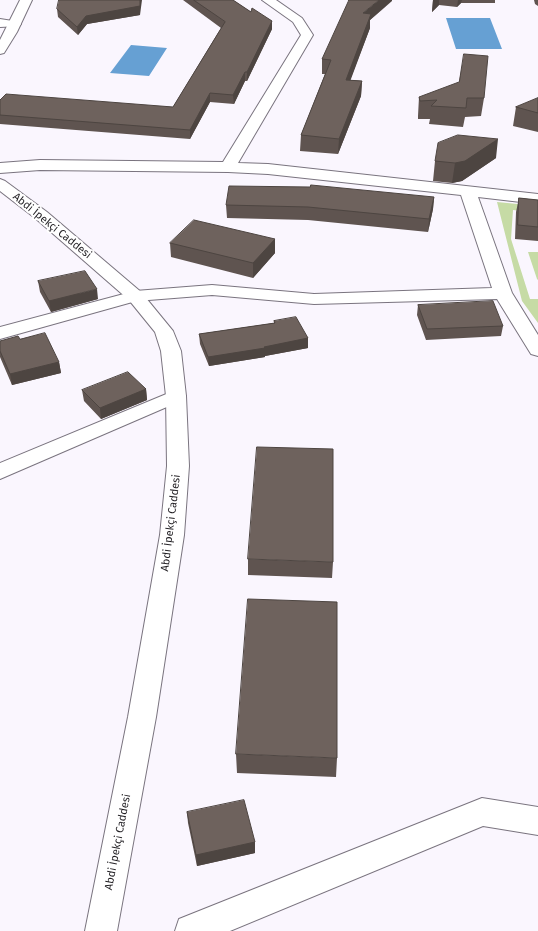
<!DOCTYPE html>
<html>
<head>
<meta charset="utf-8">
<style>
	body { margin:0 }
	canvas { display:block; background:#faf6fe }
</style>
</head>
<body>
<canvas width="538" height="931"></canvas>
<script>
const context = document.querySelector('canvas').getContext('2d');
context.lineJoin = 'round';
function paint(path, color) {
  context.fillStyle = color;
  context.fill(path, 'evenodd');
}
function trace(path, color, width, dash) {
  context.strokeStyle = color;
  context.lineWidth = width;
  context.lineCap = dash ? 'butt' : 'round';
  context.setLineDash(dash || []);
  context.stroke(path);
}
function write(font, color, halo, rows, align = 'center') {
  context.font = font + ' "Fira Sans",sans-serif';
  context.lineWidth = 4;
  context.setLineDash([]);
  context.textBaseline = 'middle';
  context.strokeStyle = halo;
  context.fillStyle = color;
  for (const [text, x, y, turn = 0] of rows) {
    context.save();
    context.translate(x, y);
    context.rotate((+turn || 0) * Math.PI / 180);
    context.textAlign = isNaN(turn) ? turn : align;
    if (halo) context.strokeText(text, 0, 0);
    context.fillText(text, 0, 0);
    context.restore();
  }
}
paint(new Path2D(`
	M497 202 538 206V213L513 210 511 239 530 299H538V323L522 301Z
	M528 252H538V280L537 279Z`), '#c6dba5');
paint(new Path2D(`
	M446 18H490L502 49H456Z
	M131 45 167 48 149 76 110 73Z`), '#66a0d3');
const street = new Path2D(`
	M262 0H276L302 18 313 35 238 163 268 164 538 194V204L478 197 512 293 538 335V356L531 354 497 299 314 304 212 295 136 301 0 339V327L135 291 212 285 314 294 492 288 461 195 268 174 228 172 40 170 0 173V163L40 160 223 162 301 35 293 22Z
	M0 19 19 22 21 24 19 26 0 27Z
	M176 390 183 392 186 396 183 400 0 479V463Z
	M482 798 538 807V835L483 826 230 931H175L179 919Z`);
const secondary = new Path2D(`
	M20 0H32L17 32 4 53 0 54V40Z
	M0 179 5 181 47 212 141 292 173 331 181 351 186 396 189 466 184 535 156 717 117 931H85L128 717 160 535 167 466 166 396 161 351 155 332 129 300 35 218 0 191Z`);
trace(street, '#7a747f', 2);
trace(secondary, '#7a747f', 2);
paint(street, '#fff');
paint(secondary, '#fff');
paint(new Path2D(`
	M183 0H233L251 12 272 21V29L247 81H245L234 104 210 102 190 139 0 124V100L173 107 221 28Z
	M433 0H495V3H461L457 7 439 5 432 12Z
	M534 0H538V6L535 4Z
	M392 1 370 20V28L350 80 362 81 361 96 338 154 300 151 301 135 325 74H322V59Z
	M57 9 140 15 87 24 78 35 58 17Z
	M419 97 484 98 481 116 465 117 463 127 429 124 430 119H418V116Z
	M538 98V132L513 126 516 107Z
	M496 158 462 181 452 183 433 181 435 161Z
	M434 197 433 209 428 232 308 220 227 218 226 205Z
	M519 198 538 200V241L515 239 516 212Z
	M275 239V253L253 278 171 257 170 243Z
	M38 281 98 299 51 312 40 292Z
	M418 305 503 326 501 336 426 340 417 315Z
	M274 321 308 338V348L265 356V357L209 366 200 344 199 334 274 323Z
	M20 339 59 362 61 373 12 385 0 357V341Z
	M146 389 147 400 101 419 84 401 82 390Z
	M248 559 333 562 332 578 248 575Z
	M236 754 337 758 336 777 237 773Z
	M187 812 255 842V853L197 866 188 823Z`), '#5f5450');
paint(new Path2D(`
	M140 0H142L140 15 87 24 78 35 77 27 86 16Z
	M379 0H392V1L370 20V28L345 95 346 80 363 13Z
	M433 0H439V5L432 12Z
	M458 0H462L461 3 457 7Z
	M272 21V29L247 81V72Z
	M245 72V81L234 104 233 95Z
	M362 81 361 96 338 154 339 139Z
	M210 93V102L190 139V130Z
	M498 139 496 158 462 181 452 183 455 163Z
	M434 197 433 209 428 232 429 219Z
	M275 239V253L253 278V263Z
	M97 289 98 299 51 312 49 301Z
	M308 338V348L265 356V357L209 366 208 357Z
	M59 362 61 373 12 385 10 374Z
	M146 389 147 400 101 419 100 408Z
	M255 842V853L197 866 196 855Z`), '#4d4541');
const building = new Path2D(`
	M59 0H140V6L86 16 77 27 57 9Z
	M194 0H233L251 12 252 8 272 21 247 72H245L233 95 210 93 190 130 0 115V100L6 94 173 107 225 22Z
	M349 0H379L363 13 371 14 346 80 362 81 339 139 301 135 331 60 322 59 348 2Z
	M464 54 488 56 484 98H467L466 108 431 106 437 100 420 101 419 97 459 82Z
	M538 98V113L516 107Z
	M458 135 498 139 465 161 455 163 435 161 438 143Z
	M311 185 434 197 429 219 308 207 226 205 229 186 310 187Z
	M519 198 538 200V227L518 225Z
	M194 220 275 239 253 263 170 243Z
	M85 271 97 289 49 301 38 281Z
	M493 301 503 326 427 329 418 305Z
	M296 317 308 338 264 347 265 348 208 357 199 334 275 323 274 321Z
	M45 333 59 362 10 374 0 351V341L18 336 20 339Z
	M128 372 146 389 100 408 82 390Z
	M257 447 333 449V562L248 559Z
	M248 599 337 602V758L236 754Z
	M244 800 255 842 196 855 187 812Z`);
paint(building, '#6e625d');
trace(building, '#4d4541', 1);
write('11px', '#211f23', '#fff', [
	["Abdi İpekçi Caddesi",52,226,39],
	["Abdi İpekçi Caddesi",171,523,-83],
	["Abdi İpekçi Caddesi",118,842,-79]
]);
</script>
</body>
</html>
